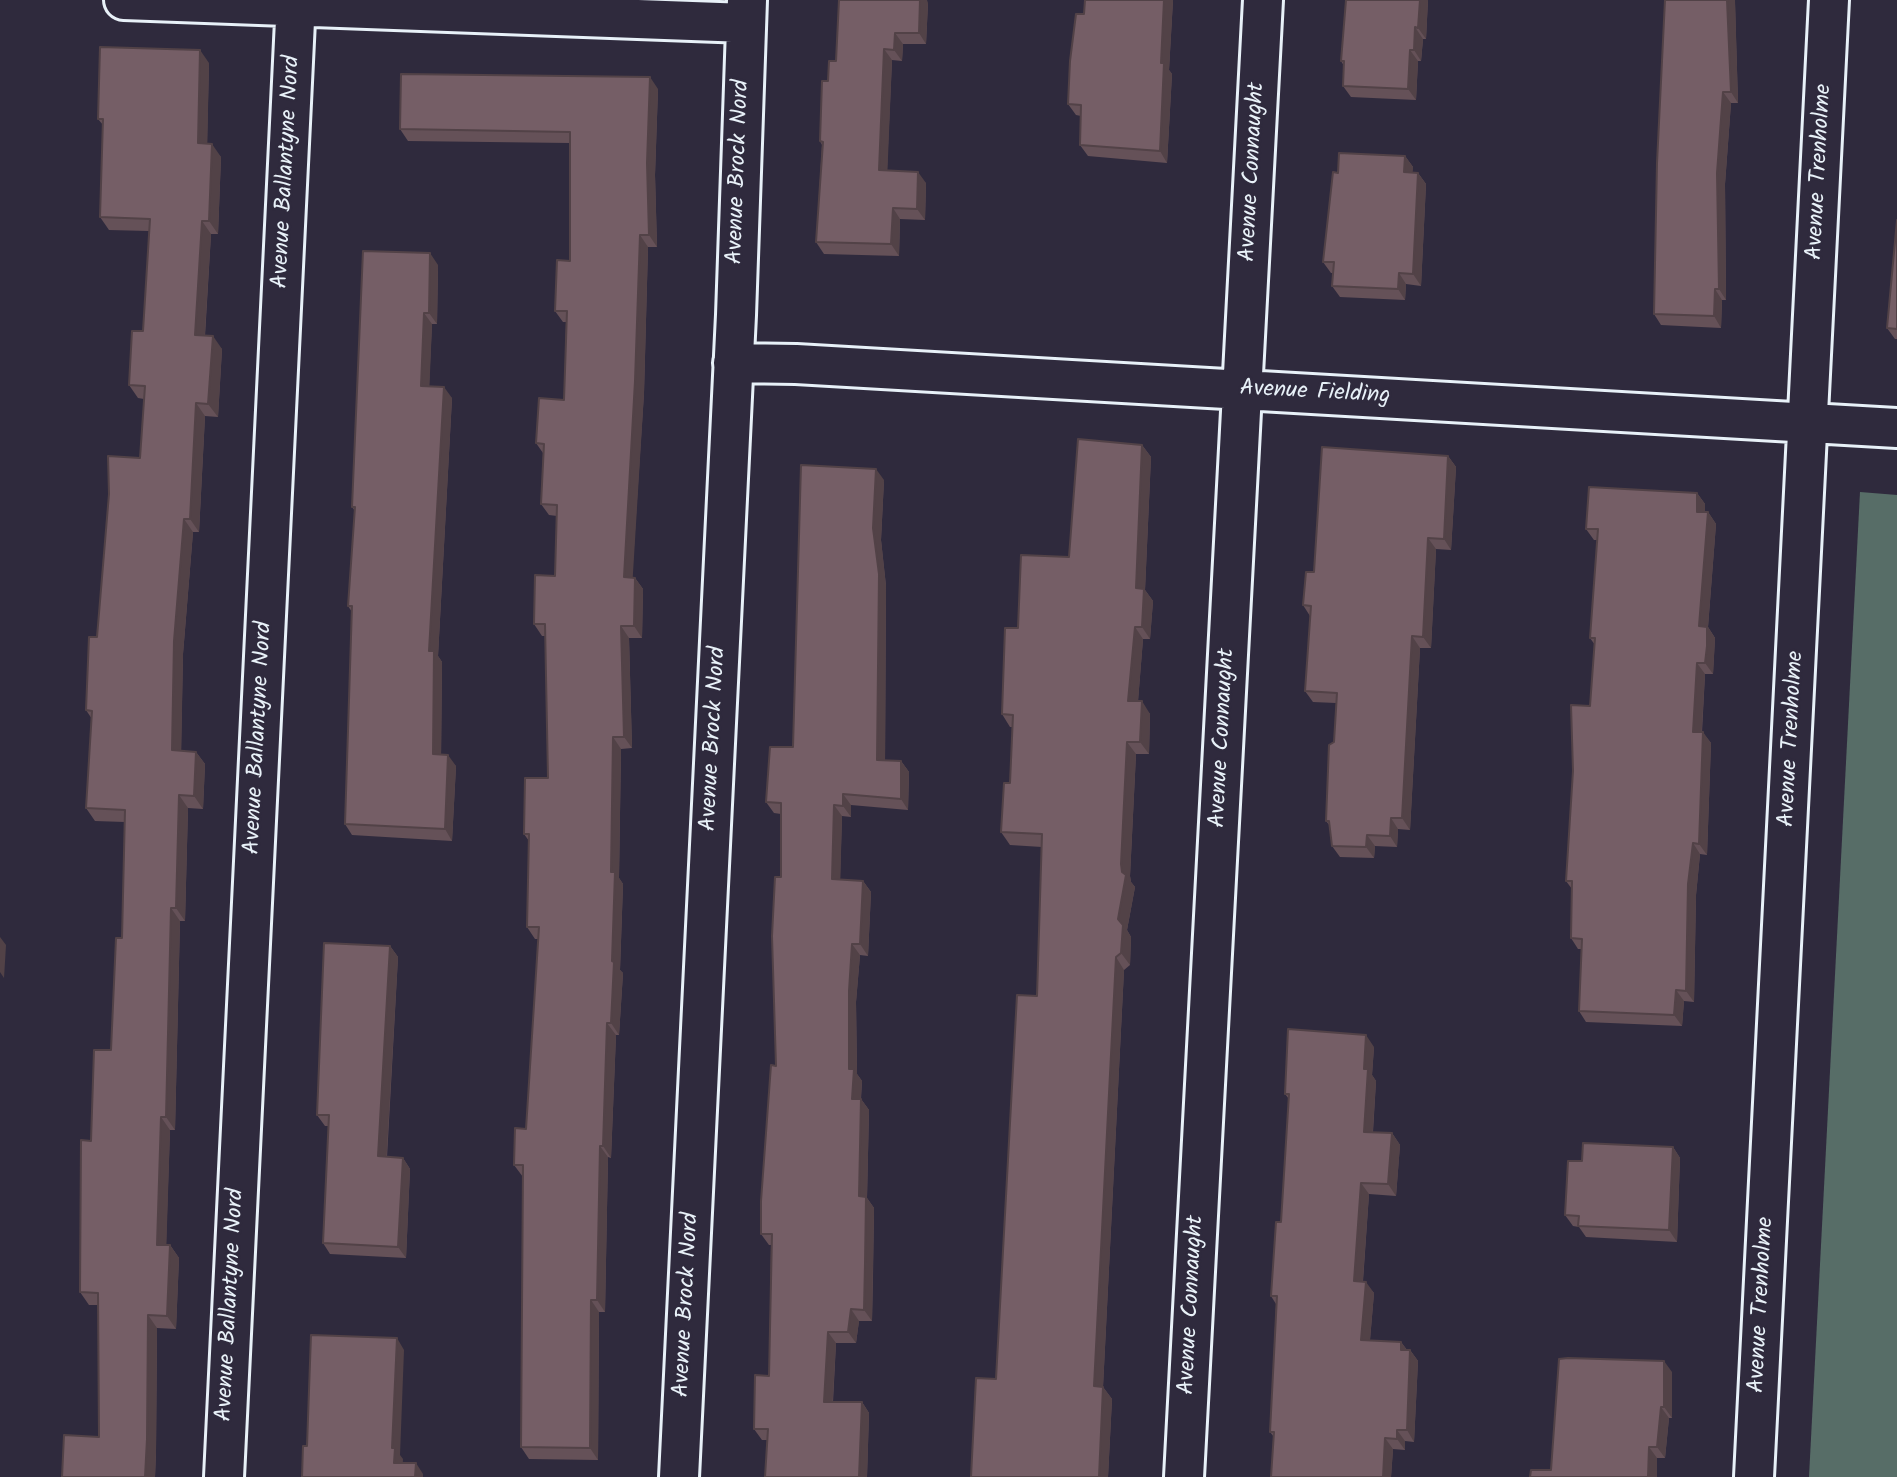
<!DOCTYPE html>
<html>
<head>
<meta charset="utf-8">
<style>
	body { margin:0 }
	canvas { display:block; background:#2f2a3d }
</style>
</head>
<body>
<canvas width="1897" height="1477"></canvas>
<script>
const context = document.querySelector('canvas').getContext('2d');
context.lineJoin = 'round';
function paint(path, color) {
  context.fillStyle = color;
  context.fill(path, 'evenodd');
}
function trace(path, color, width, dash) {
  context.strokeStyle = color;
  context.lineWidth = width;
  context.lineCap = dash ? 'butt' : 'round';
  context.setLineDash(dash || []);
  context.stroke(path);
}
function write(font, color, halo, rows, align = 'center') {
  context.font = font + ' Kalam,sans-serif';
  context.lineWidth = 5;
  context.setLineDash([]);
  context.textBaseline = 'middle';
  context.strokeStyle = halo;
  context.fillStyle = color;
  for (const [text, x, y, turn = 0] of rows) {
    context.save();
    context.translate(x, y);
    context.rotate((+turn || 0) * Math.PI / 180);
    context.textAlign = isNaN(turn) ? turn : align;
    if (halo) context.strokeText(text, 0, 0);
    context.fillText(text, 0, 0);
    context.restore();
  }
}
paint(new Path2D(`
	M1860 492 1897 495V1477H1809Z`), '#576d67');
const minor = new Path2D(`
	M124 0 746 23
	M733 363 796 364 1897 428
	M224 1477 296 0
	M679 1477 736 315 747 0
	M1184 1477 1263 0
	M1754 1477 1829 0`);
trace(minor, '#e8f1f8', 44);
trace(minor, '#2f2a3d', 38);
paint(new Path2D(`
	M1085 0H1173L1169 70 1172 74 1167 163 1088 156 1080 145 1081 116 1076 115 1068 104 1084 14Z
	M1428 0 1426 39H1423L1421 61H1418L1416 100 1351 97 1343 86 1344 66 1341 61Z
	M928 3 926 44H903L902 61 892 60 887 170 926 183 925 220 900 219 899 256 824 254 816 242 822 145 820 141 828 81 836 61Z
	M1735 3 1738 103H1731L1725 184 1726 300H1722L1721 328 1661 325 1654 314Z
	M209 63 207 144 221 157 218 234H211L205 336 222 349 218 417 205 416 199 532H193L183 654 181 751 196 752 205 764 203 809 188 808 185 921H180L175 1130H170L166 1245H170L179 1258 176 1329 157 1328 156 1452 155 1477H62L99 1437 98 1305H89L80 1292 91 1141 111 1050 122 938 125 822 95 821 86 808 92 719 86 710 97 637 140 458 144 399 138 398 129 385 143 331 149 231 109 230 100 217 103 125 98 119Z
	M658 89 655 175 657 247H648L644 393 632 578H635L643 589 642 638H629L632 748 621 749 619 878 623 884 620 970 623 973 619 1035H616L611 1158 608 1157 605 1312H599L598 1460 529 1459 521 1447 523 1177 514 1165 526 1129 538 939H535L527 927 529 841 524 834 548 778 545 636H542L534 624 555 576 557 516 549 515 541 504 543 453 536 443 564 400 566 322H563L555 311 570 261V143L408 141 400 129Z
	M1405 156 1413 167 1412 172 1418 173 1426 184 1421 286 1406 284 1405 300 1340 297 1332 286 1333 273H1331L1323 262 1338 173Z
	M1897 220V339H1895L1887 328Z
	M438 265 437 324H432L429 386 452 398 438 656 442 662 441 755 456 766 452 841 352 835 345 824 352 612 348 606 355 511 352 507Z
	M1142 445 1151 457 1145 590 1153 601 1150 639H1143L1138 701 1150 714 1149 754H1136L1130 876 1131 882 1135 887 1127 930 1131 937 1130 965 1124 970 1103 1387 1112 1399 1108 1477H971L996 1379 1037 996 1042 847 1010 845 1001 832 1010 783 1013 727H1010L1002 714 1018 628 1069 557Z
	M1448 456 1456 467 1451 550 1436 549 1431 648H1420L1410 830 1398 829 1397 847 1375 846 1374 858 1340 857 1332 846 1330 826 1326 821 1334 742 1336 703 1313 702 1305 691 1310 616 1303 605 1314 572Z
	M884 480 881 540 886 586 885 760 901 761 909 772 908 810 851 805V817L842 816 840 879 863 881 871 892 868 956 860 955 856 1002 857 1074 862 1081 861 1099 869 1110 867 1198 874 1208 873 1276 872 1321H859L856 1343H836L833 1402H862L869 1413 867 1477H765L767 1440H762L754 1429 769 1376 771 1245H769L761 1234 776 1066 781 877V814L774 813 766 802 793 747Z
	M1697 493 1705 504V512H1708L1716 524 1708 627 1715 638 1713 674H1705L1702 732 1711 743 1707 855 1700 854 1696 895 1694 1002 1684 1001 1682 1026 1586 1022 1579 1011 1582 949H1578L1571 938 1572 889 1566 881 1590 706 1595 645 1590 638 1597 540H1594L1586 529Z
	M390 946 398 957 387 1157 403 1158 410 1169 406 1258 330 1254 323 1243 329 1126H325L317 1115Z
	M1374 1047 1372 1075 1376 1081 1373 1132 1392 1133 1400 1145 1396 1196 1369 1194 1363 1281 1374 1293 1370 1340 1401 1342 1407 1350H1410L1418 1361 1414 1442 1405 1441V1450L1393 1449 1391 1477H1271L1274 1437 1270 1432 1276 1304 1271 1296 1281 1222 1289 1099 1285 1094Z
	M1673 1147 1680 1158 1677 1242 1586 1237 1579 1227 1573 1226 1565 1215 1582 1161Z
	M1672 1372V1418H1669L1665 1458H1657L1551 1470Z`), '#655158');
paint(new Path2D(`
	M920 0H927L928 3 926 44 919 33Z
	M1164 0H1173L1169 70 1172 74 1167 163 1160 151 1161 63Z
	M1420 0H1428L1426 39 1418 28Z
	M1727 0H1735L1738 103 1731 92Z
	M1415 27 1423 39 1421 61 1414 50Z
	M895 33 903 44 902 61 894 50Z
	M884 49 892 60 887 181 879 170Z
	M200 50 209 63 207 156 198 143Z
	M1410 50 1418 61 1416 100 1408 89Z
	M650 77 658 89 655 175 657 247 649 235 647 163Z
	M1723 92 1731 103 1725 184 1726 300 1719 289 1717 173Z
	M212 144 221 157 218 234 209 221Z
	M1405 156 1413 167 1412 183 1404 172Z
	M918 172 926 183 925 220 917 209Z
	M1418 173 1426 184 1421 286 1413 274Z
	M893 208 900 219 899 256 891 244Z
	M202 221 211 234 204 348 195 335Z
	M640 235 648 247 644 393 632 589 624 577Z
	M430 253 438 265 437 324 429 313Z
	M1399 273 1406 284 1405 300 1398 289Z
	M1715 289 1722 300 1721 328 1714 316Z
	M424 313 432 324 429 397 421 386Z
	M213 336 222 349 218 417 208 404Z
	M444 387 452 398 438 656 442 662 441 765 433 754 429 651Z
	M196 403 205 416 199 532 190 519Z
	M1142 445 1151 457 1145 590 1153 601 1150 639 1142 627 1136 588Z
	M1448 456 1456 467 1451 550 1444 539Z
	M876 469 884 480 881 540 886 586 885 771 877 760 873 528Z
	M1697 493 1705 504V523L1697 512Z
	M1708 512 1716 524 1708 627 1715 638 1713 674 1705 663 1699 626Z
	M184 519 193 532 183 654 181 763 172 750 174 641Z
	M1428 538 1436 549 1431 648 1423 637Z
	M635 578 643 589 642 638 634 626Z
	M621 626 629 638 632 748 624 737Z
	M1135 627 1143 639 1137 714 1128 701Z
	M1412 636 1420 648 1410 830 1402 818Z
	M1697 663 1705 674 1701 743 1693 732Z
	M1142 701 1150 714 1149 754 1140 742Z
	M1703 732 1711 743 1707 855 1699 844Z
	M613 737 621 749 619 878 623 884 620 970 623 973 619 1035 611 1023 612 961 611 872Z
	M1127 742 1136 754 1130 876 1131 882 1135 887 1127 930 1131 937 1130 965 1121 953 1118 919 1122 872 1121 864Z
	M196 752 205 764 203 809 194 796Z
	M448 755 456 766 452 841 445 829Z
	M901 761 909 772 908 810 901 799Z
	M843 794 851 805V817L843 806Z
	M179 795 188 808 185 921 176 908Z
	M834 805 842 816 840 890 832 879Z
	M1391 818 1398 829 1397 847 1390 836Z
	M1367 835 1375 846 1374 858 1366 847Z
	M1693 843 1700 854 1696 895 1694 1002 1686 991 1688 884Z
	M863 881 871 892 868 956 860 944Z
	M171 908 180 921 175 1130 166 1117Z
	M0 937 6 945 4 978 0 972Z
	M852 944 860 955 856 1002 857 1074 862 1081 860 1110 852 1099 849 1069V991Z
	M390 946 398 957 386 1167 378 1156Z
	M1116 957 1124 970 1103 1387 1112 1399 1108 1477H1099L1094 1386Z
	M1676 990 1684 1001 1682 1026 1674 1015Z
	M607 1023 616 1035 611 1158 603 1146Z
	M1366 1035 1374 1047 1372 1075 1376 1081 1372 1143 1364 1132V1069Z
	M861 1099 869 1110 867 1198 874 1208 872 1321 864 1310 859 1196Z
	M161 1117 170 1130 166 1257 157 1245Z
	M1392 1133 1400 1145 1396 1196 1388 1184Z
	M600 1146 608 1157 605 1312 597 1300Z
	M1673 1147 1680 1158 1677 1242 1669 1230Z
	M403 1158 410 1169 406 1258 398 1247Z
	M1361 1183 1369 1194 1362 1292 1354 1281Z
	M170 1245 179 1258 176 1329 167 1316Z
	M1366 1282 1374 1293 1369 1351 1361 1340Z
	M591 1300 599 1312 598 1460 590 1448Z
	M851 1309 859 1321 856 1343 848 1332Z
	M148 1315 157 1328 156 1452 155 1477H145Z
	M828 1332 836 1343 832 1413 824 1402Z
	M397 1338 404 1350 400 1455 403 1459 402 1474 394 1463 392 1448Z
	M1401 1342 1409 1353 1401 1350Z
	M1410 1350 1418 1361 1414 1442 1407 1430Z
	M1664 1361 1672 1372V1418L1664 1407Z
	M862 1402 869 1413 867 1477H859Z
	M1661 1407 1669 1418 1665 1458 1657 1447Z
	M1397 1430 1405 1441V1450L1397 1439Z
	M1385 1438 1393 1449 1391 1477H1383Z
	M1649 1447 1657 1458V1477H1648Z
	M416 1463 423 1474V1477H415Z`), '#524247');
const building = new Path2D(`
	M839 0H920L919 33H895L894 50 884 49 879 170 918 172 917 209 893 208 891 244 816 242 823 142 820 141 822 81H828L829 61H836Z
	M1085 0H1164L1161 63H1164L1160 151 1080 145 1081 105 1068 104 1070 61 1076 14H1084Z
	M1346 0H1420L1418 28 1415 27 1414 50H1410L1408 89 1343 86 1344 61H1341Z
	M1665 0H1727L1731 92H1723L1717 173 1719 289H1715L1714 316 1654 314 1657 163Z
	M100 47 200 50 198 143 212 144 209 221H202L195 335 213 336 208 404 196 403 190 519H184L174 641 172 750 196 752 194 796 179 795 176 908H171L166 1117H161L157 1245H170L167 1316 148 1315 147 1439 145 1477H62L64 1435 99 1437 98 1293 80 1292 81 1140 91 1141 94 1050H111L116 938H122L125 810 86 808 92 711 86 710 89 637H97L109 494 108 456 140 458 145 386 129 385 132 331H143L150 219 100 217 103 119H98Z
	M401 74 650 77 647 163 649 235H640L635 381 624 577 635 578 634 626H621L624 737H613L611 872H615L612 961 614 962 611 1023H607L603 1146H600L597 1300H591L590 1448 521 1447 523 1165H514L515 1128 526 1129 539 927H527L529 834H524L525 778H548L545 624H534L535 575 555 576 557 505 541 504 544 444 536 443 539 398 564 400 567 311H555L557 260 570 261V132L400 129Z
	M1339 153 1405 156 1404 172 1418 173 1413 274 1399 273 1398 289 1332 286 1334 262H1323L1333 172 1338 173Z
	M1897 220V329L1887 328Z
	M363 251 430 253 429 313H424L421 386 444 387 429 651H434L433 754 448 755 445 829 345 824 352 606H348L355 507H352Z
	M1078 439 1142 445 1136 588 1144 589 1142 627H1135L1128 701H1142L1140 742H1127L1121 864 1122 872 1126 875 1118 919 1123 925 1121 953 1116 957 1094 1386 1103 1387 1099 1477H971L976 1378 996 1379 1017 995 1037 996 1042 834 1001 832 1004 783H1010L1013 715 1002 714 1005 628H1018L1021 555 1069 557Z
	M1322 447 1448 456 1444 539 1428 538 1423 637 1412 636 1402 818H1391L1390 836 1367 835 1366 847 1332 846 1329 821H1326L1329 745 1334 742 1337 693 1305 691 1311 606 1303 605 1306 572H1314Z
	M801 465 876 469 873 528 879 574 877 760 901 761V799L843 794V806L834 805 832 879 863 881 860 944H852L849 991V1069H854L852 1099H861L859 1196 866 1197 865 1264 864 1310 851 1309 848 1332H828L824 1402H862L859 1477H765L768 1429H754L755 1375 769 1376 772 1234H761V1201L771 1065 776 1066 772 936 775 877H781V803L766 802 770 747H793Z
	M1589 487 1697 493V512H1708L1699 626 1707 627V646L1705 663H1697L1693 732H1703L1699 844 1693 843 1688 884 1686 991 1676 990 1674 1015 1579 1011 1582 939 1571 938 1572 881H1566L1573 771 1571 705 1590 706 1595 638H1590L1598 529H1586Z
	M324 943 390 946 378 1156 403 1158 398 1247 323 1243 329 1115H317Z
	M1288 1029 1366 1035 1364 1069H1368L1364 1132 1392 1133 1388 1184 1361 1183 1354 1281 1366 1282 1361 1340 1401 1342V1350H1410L1407 1430H1397V1439L1385 1438 1383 1477H1271L1274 1432H1270L1277 1296H1271L1276 1222H1281L1289 1094H1285Z
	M1583 1143 1673 1147 1669 1230 1578 1226 1579 1216 1565 1215 1568 1161H1582Z
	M311 1335 397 1338 392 1448H395L394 1463H416L415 1477H302L303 1446H307Z
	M1568 1358 1664 1361V1407H1661L1657 1447H1649L1648 1477H1530L1531 1470H1551L1559 1359Z`);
paint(building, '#755e66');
trace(building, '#524247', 2);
write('23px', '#e8f1f8', '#2f2a3d', [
	["Avenue Ballantyne Nord",288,172,-87],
	["Avenue Brock Nord",740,172,-88],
	["Avenue Connaught",1254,172,-87],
	["Avenue Trenholme",1821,172,-87],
	["Avenue Fielding",1315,394,3],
	["Avenue Ballantyne Nord",260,738,-87],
	["Avenue Connaught",1224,738,-87],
	["Avenue Brock Nord",715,739,-87],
	["Avenue Trenholme",1793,739,-87],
	["Avenue Ballantyne Nord",232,1305,-87],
	["Avenue Brock Nord",688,1305,-87],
	["Avenue Connaught",1193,1305,-87],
	["Avenue Trenholme",1763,1305,-87]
]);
</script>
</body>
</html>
